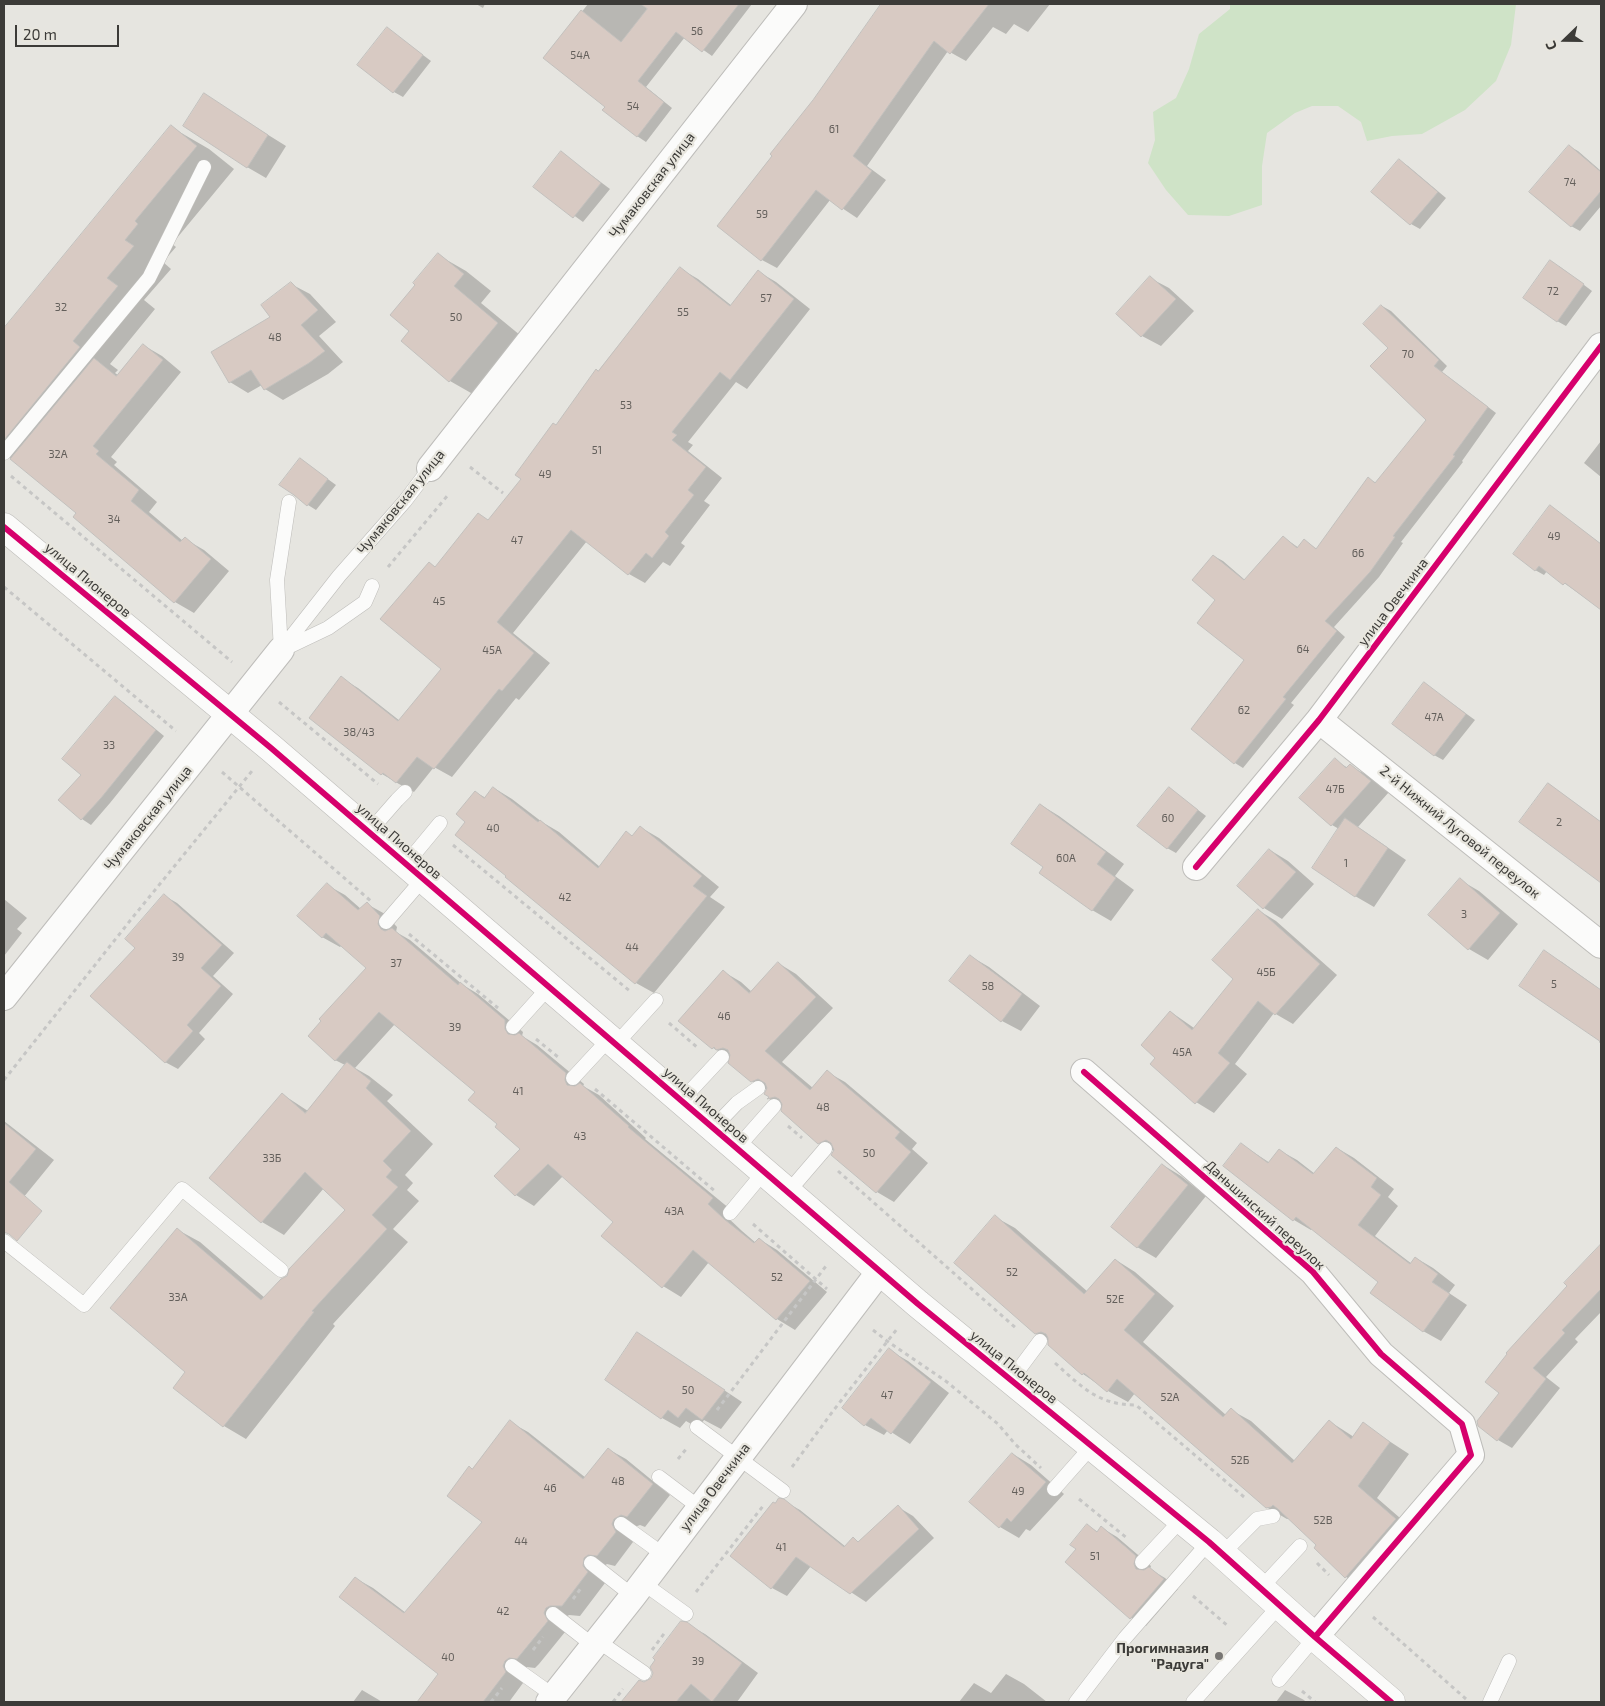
<!DOCTYPE html>
<html>
<head>
<meta charset="utf-8">
<style>
	body { margin:0 }
	#map { position:relative; width:1605px; height:1706px; overflow:hidden; background:#e6e5e0; font-family:"Exo 2",sans-serif }
	canvas { display:block }
	.frame { position:absolute; inset:0; border:5px solid #3c3b38; pointer-events:none }
	.north { position:absolute; left:1540px; top:15px; width:50px; height:50px; -webkit-text-stroke:4px #e8e6de; paint-order:stroke; rotate:248deg; font-size:14px; font-weight:700; line-height:20px; text-align:center; color:#3c3b38 }
	.north::after { content:''; display:block; margin:auto; width:18px; height:22px; background:#3c3b38; clip-path:polygon(50% 0,100% 100%,50% 72%,0 100%) }
	.scale { position:absolute; left:15px; top:25px; width:104px; height:22px; box-sizing:border-box; border:2px solid #3c3b38; border-top:0; padding-left:6px; font-size:15px; line-height:18px; white-space:nowrap; color:#3c3b38; -webkit-text-stroke:4px #e8e6de; paint-order:stroke }
</style>
</head>
<body>
<div id="map">
<canvas width="1605" height="1706"></canvas>
<div class="frame"></div>
<div class="north">С</div>
<div class="scale">20 m</div>
</div>
<script>
const context = document.querySelector('canvas').getContext('2d');
context.lineJoin = 'round';
function paint(path, color) {
  context.fillStyle = color;
  context.fill(path, 'evenodd');
}
function trace(path, color, width, dash) {
  context.strokeStyle = color;
  context.lineWidth = width;
  context.lineCap = dash ? 'butt' : 'round';
  context.setLineDash(dash || []);
  context.stroke(path);
}
function write(font, color, halo, rows, align = 'center') {
  context.font = font + ' "Exo 2",sans-serif';
  context.lineWidth = 4.5;
  context.setLineDash([]);
  context.textBaseline = 'middle';
  context.strokeStyle = halo;
  context.fillStyle = color;
  for (const [text, x, y, turn = 0] of rows) {
    context.save();
    context.translate(x, y);
    context.rotate((+turn || 0) * Math.PI / 180);
    context.textAlign = isNaN(turn) ? turn : align;
    if (halo) context.strokeText(text, 0, 0);
    context.fillText(text, 0, 0);
    context.restore();
  }
}
paint(new Path2D(`
	M1230 4H1516L1511 45 1496 81 1465 110 1422 134 1392 136 1367 141 1361 122 1338 106H1312L1295 113 1267 133 1262 166V205L1229 216 1188 215 1166 190 1148 163 1155 140 1153 112 1176 98 1189 69 1199 34 1230 9Z`), '#cfe3c7');
paint(new Path2D(`
	M476 4H485L483 8Z
	M588 4H752L712 56 685 37 646 87 672 108 646 142 637 136 606 107 545 58Z
	M889 4H1050L1028 32 1014 24 1006 34 993 27 966 61 948 51 867 166 886 180 857 218 830 200 777 268 762 260 718 226Z
	M388 29 431 61 403 97 394 92Z
	M204 95 286 146 266 178 247 167Z
	M171 127 209 149 234 169 172 244 176 247 163 262 171 269 144 300 155 309 110 364 118 370 115 373 118 375 143 345 162 356 181 372 111 457 117 462 114 465 157 502 149 512 183 541 185 539 204 550 229 571 194 613 175 602 74 517 78 513 12 459 4 454V330Z
	M1569 146 1578 151 1601 171V206L1580 231 1571 226Z
	M562 153 610 189 583 222 535 187Z
	M1399 161 1408 166 1446 198 1420 229 1411 224Z
	M438 255 466 271 491 291 481 303 526 340 478 397 450 381Z
	M1559 266 1592 291 1566 326 1557 321Z
	M681 269 698 279 732 306 759 272 776 282 810 309 747 389 736 382 688 442 693 445 688 451 722 478 704 501 710 505 681 543 685 546 670 566 663 562 645 583 629 574 587 541 513 633 550 663 519 700 516 698 452 777 434 767 414 792 399 784 382 774 310 717 341 678 358 688 400 721 442 669 429 563 437 568 478 514 489 521 523 479 557 426Z
	M1150 278 1169 288 1194 311 1161 346 1142 336Z
	M291 284 310 294 336 322 319 336 343 362 328 374 283 400 265 389 262 385 248 393 230 382 272 318Z
	M1382 306 1391 311 1447 366 1442 372 1496 413 1462 461 1463 462 1401 542 1403 543 1379 577 1334 627 1345 637 1291 703 1294 705 1243 768 1235 763 1246 660 1217 600 1214 556 1223 561 1245 580 1283 537 1299 548 1305 541 1317 549 1368 479 1377 483 1427 420 1390 348Z
	M1601 441V477L1584 463Z
	M300 459 336 485 316 510 308 505 295 494Z
	M1551 507 1601 544V609L1547 571 1544 575 1535 570Z
	M1425 684 1475 720 1443 760 1434 755Z
	M115 697 124 703 164 736 110 803 91 825 82 819 60 800 83 775Z
	M1335 760 1348 768 1350 766 1369 776 1389 792 1358 827 1406 860 1374 907 1355 896 1339 829 1332 825 1301 798Z
	M1549 784 1601 822V882L1521 822Z
	M494 788 512 799 542 822 559 832 600 867 633 837 640 827 659 838 719 887 710 897 725 907 654 993 636 983 467 822 475 792 486 798Z
	M1169 788 1206 816 1176 853 1167 848Z
	M1041 805 1059 816 1124 864 1115 876 1134 890 1111 921 1092 910 1045 867Z
	M1270 850 1288 861 1314 884 1282 919 1264 908Z
	M1460 880 1479 891 1518 924 1488 960 1469 949 1430 915Z
	M327 885 345 895 361 909 367 904 385 914 397 927 396 932 410 940 463 985 478 994 523 1032 522 1036 537 1045 584 1084 583 1086 599 1095 646 1138 645 1139 730 1209 725 1215 742 1231 756 1243 759 1239 777 1250 827 1292 795 1330 777 1319 709 1262 681 1297 663 1286 615 1222 563 1176 534 1206 516 1195 496 1176 522 1149 499 1124 477 1092 395 1024 355 1068 369 1076 393 1095 387 1101 433 1144 405 1175 413 1183 407 1190 419 1201 393 1229 408 1242 333 1324 335 1326 246 1439 224 1426 174 1388 187 1372 178 1230 200 1242 265 1298 288 1277 347 1209 324 1188 284 1235 262 1222 282 1094 308 1111 345 1065 335 1060 368 968 342 945 340 947 322 937Z
	M165 896 177 903 234 953 213 976 233 994 199 1033 205 1039 178 1069 165 1062 136 948Z
	M4 899 27 918 17 929 22 933 4 956Z
	M1258 910 1276 921 1337 975 1293 1024 1274 1013 1235 1064 1247 1074 1214 1113 1196 1102 1157 1058 1171 1012 1194 1028 1235 979Z
	M1544 952 1562 962 1601 990V1044L1599 1042 1600 1040Z
	M970 956 989 967 1040 1006 1021 1031 1002 1021 951 981Z
	M778 963 796 974 833 1008 782 1062 813 1088 827 1072 845 1082 917 1143 912 1149 928 1163 894 1202 877 1192 834 1151 819 1143 783 1107 769 1099 771 1097 767 1090 752 1081 731 1058 713 1048 724 972 741 982 752 992Z
	M4 1121 54 1160 23 1198 4 1187Z
	M1241 1144 1270 1163 1279 1150 1297 1160 1315 1174 1337 1148 1354 1158 1394 1189 1388 1197 1398 1206 1375 1236 1412 1264 1416 1258 1433 1268 1455 1285 1449 1293 1467 1305 1441 1341 1423 1331 1379 1281 1312 1229 1311 1230 1294 1220Z
	M1163 1165 1181 1176 1206 1196 1156 1258 1137 1247Z
	M995 1217 1015 1228 1088 1292 1116 1260 1135 1272 1174 1306 1143 1342 1226 1415 1231 1410 1251 1421 1295 1461 1329 1421 1354 1437 1363 1424 1409 1454 1377 1498 1415 1531 1366 1588 1346 1577 1318 1545 1289 1519H1287L1266 1507 1135 1393 1128 1402 1108 1391 1083 1374 1049 1341 1036 1333Z
	M1589 1259 1601 1266V1312L1575 1339 1578 1342 1546 1377 1560 1388 1512 1448 1498 1440 1501 1393 1569 1286Z
	M656 1345 742 1402 721 1429 704 1420 698 1428 686 1421 680 1428 662 1418Z
	M889 1350 908 1361 949 1393 910 1444 888 1430 884 1435 865 1425Z
	M510 1422 528 1432 586 1478 608 1449 626 1459 670 1495 645 1527 640 1525 632 1528 630 1534 633 1542 615 1566 607 1564 601 1568 605 1583 580 1616 569 1615 564 1618 565 1632 539 1664 535 1668 527 1667 523 1671 521 1676 523 1683 509 1702H418L440 1673 355 1578 373 1588 406 1613 484 1522 473 1470Z
	M1013 1454 1031 1465 1064 1494 1030 1531 1026 1529 1019 1538 1000 1527 971 1502Z
	M784 1501 800 1510 846 1547 853 1539 859 1543 898 1507 913 1516 934 1538 866 1602 811 1566 787 1596 772 1588Z
	M1088 1526 1098 1532 1102 1528 1117 1537 1151 1566 1150 1569 1165 1578 1178 1589 1146 1626 1131 1618 1077 1549Z
	M687 1624 705 1634 758 1673 737 1702H623L639 1682 644 1683 652 1679Z
	M1006 1674 1024 1684 1047 1702H959L974 1683 991 1693Z
	M362 1690 379 1700 382 1702H353Z
	M1285 1690 1304 1700 1306 1702H1276Z`), '#0003');
const building = new Path2D(`
	M641 4H739L702 52 676 32 638 81 664 102 637 137 602 110 605 107 543 58 581 10 621 42 647 9Z
	M881 4H989L950 54 934 41 853 156 872 171 842 210 816 190 761 261 717 226 772 156 770 154 813 100Z
	M387 27 423 55 393 93 357 65Z
	M204 93 268 135 247 168 183 126Z
	M171 125 197 146 135 221 138 224 125 240 134 246 107 278 118 286 73 341 80 347 4 440V328Z
	M1569 145 1601 172V191L1571 227 1529 192Z
	M561 151 601 183 573 218 533 187Z
	M1399 159 1438 192 1410 225 1371 192Z
	M438 253 464 274 454 286 498 323 449 382 401 341 409 331 390 315 415 285 413 283Z
	M1550 260 1584 284 1557 322 1523 298Z
	M680 267 730 306 758 270 794 299 730 380 720 372 672 432 677 435 672 440 706 467 688 490 694 495 665 532 669 536 652 558 646 553 628 575 571 530 497 622 534 653 502 691 499 689 434 769 417 757 396 783 383 773 381 775 309 718 341 676 398 721 441 669 380 619 429 562 435 567 478 513 488 520 521 479 515 475 553 423 556 425 596 369 598 371Z
	M1150 276 1176 299 1141 337 1116 314Z
	M291 282 318 310 301 325 325 351 309 363 264 390 251 370 229 383 211 352 270 317 261 305Z
	M1381 305 1439 360 1434 366 1488 407 1453 455 1455 456 1393 536 1395 537 1370 572 1325 621 1337 631 1283 697 1286 699 1234 764 1191 729 1244 660 1197 623 1215 600 1192 580 1213 555 1244 580 1283 536 1297 548 1304 539 1316 549 1368 477 1375 483 1426 420 1370 366 1388 348 1363 324Z
	M143 344 163 360 93 446 99 451 96 454 139 490 131 501 180 542 185 537 211 559 174 603 73 517 76 513 10 459 94 358 116 376Z
	M300 458 328 479 307 506 294 495 279 485Z
	M1550 505 1601 544V610L1565 583 1563 585 1539 566 1535 571 1513 554Z
	M1424 682 1466 714 1434 756 1392 724Z
	M115 696 156 730 101 798 81 820 58 800 81 775 62 759Z
	M1335 758 1346 768 1350 764 1371 781 1331 826 1299 798Z
	M1548 783 1601 822V883L1519 822Z
	M493 787 538 822 540 820 598 868 626 831 632 836 640 826 702 876 693 886 707 896 635 984 505 877 506 876 455 835 465 822 456 814 475 791 484 798Z
	M1169 787 1198 810 1167 849 1137 826Z
	M1040 804 1106 852 1097 864 1116 878 1092 911 1039 873 1043 867 1011 844Z
	M1345 818 1388 848 1355 897 1312 868Z
	M1269 849 1296 872 1263 909 1237 886Z
	M1460 878 1500 913 1468 950 1428 915Z
	M327 883 358 910 367 902 380 916 378 924 381 929 385 931 392 928 458 985 460 982 505 1020V1029L508 1034 515 1035 519 1033 566 1073 565 1080 567 1085 575 1086 580 1083 629 1126 628 1127 713 1198 708 1204 724 1219 754 1243 759 1238 810 1281 776 1320 693 1250 662 1288 601 1236 613 1222 548 1164 515 1196 494 1176 520 1149 495 1127 497 1124 468 1100 475 1092 379 1012 335 1061 308 1036 321 1021 319 1019 366 968 326 933 322 938 297 916Z
	M164 894 222 945 201 968 221 986 187 1025 193 1031 165 1063 90 996 135 948 125 939Z
	M1258 909 1320 964 1275 1015 1258 1001 1218 1053 1230 1063 1195 1104 1150 1064 1155 1058 1141 1045 1170 1011 1192 1030 1233 979 1212 960Z
	M1544 950 1601 990V1042L1519 986Z
	M970 955 1022 994 1001 1022 949 981Z
	M778 962 816 997 765 1051 810 1090 827 1070 900 1132 895 1138 911 1152 876 1193 831 1155 834 1150 831 1143 826 1140 818 1144 781 1111 782 1104 779 1099 775 1097 767 1099 769 1097 764 1094 767 1088 765 1083 758 1079 751 1082 728 1063 730 1055 728 1050 723 1048 716 1050 714 1047 712 1049 678 1021 723 970 749 993Z
	M347 1062 371 1081 366 1088 411 1131 383 1161 392 1170 386 1177 398 1187 372 1215 387 1229 312 1311 314 1312 223 1427 173 1388 185 1372 110 1308 177 1228 261 1300 281 1279 287 1276 289 1269 345 1210 305 1172 261 1223 209 1178 282 1093 305 1113Z
	M4 1123 36 1149 9 1182 42 1211 17 1241 9 1234 4 1232Z
	M1241 1143 1268 1163 1279 1149 1313 1174 1336 1147 1377 1178 1371 1187 1381 1195 1358 1225 1410 1264 1415 1257 1438 1274 1432 1282 1450 1294 1423 1332 1370 1293 1378 1282 1296 1217 1293 1221 1223 1166Z
	M1162 1164 1188 1185 1137 1248 1111 1227Z
	M995 1215 1084 1294 1115 1259 1155 1294 1124 1330 1223 1417 1231 1408 1292 1463 1329 1420 1351 1439 1363 1422 1390 1442 1358 1486 1396 1519 1345 1578 1314 1548 1316 1545 1279 1510 1273 1505 1271 1507 1266 1508 1117 1379 1107 1392 1084 1373 1082 1375 1048 1345V1338L1046 1334 1041 1332 1035 1334 954 1263Z
	M1601 1244V1289L1562 1330 1565 1333 1533 1368 1546 1379 1497 1441 1478 1426 1477 1421 1499 1393 1485 1382 1507 1354 1506 1353 1567 1286 1564 1283Z
	M637 1332 725 1390 702 1420 686 1408 678 1418 668 1410 661 1419 605 1380Z
	M889 1348 931 1382 891 1434 871 1418 864 1426 842 1408Z
	M510 1420 583 1479 608 1448 653 1484 627 1517 621 1515 614 1519 612 1524 616 1532 597 1556 588 1555 584 1558 583 1566 588 1572 562 1606H550L546 1608 544 1613 548 1621 521 1654 517 1659 509 1658 505 1661 503 1666 506 1672 483 1702H417L438 1674 339 1597 355 1577 404 1613 482 1522 447 1496 469 1466 472 1469Z
	M1012 1453 1046 1482 1011 1522 1007 1518 999 1528 969 1502Z
	M779 1498 784 1499 844 1547 853 1537 858 1542 898 1505 919 1529 850 1594 796 1557 771 1589 730 1556 773 1502 775 1503Z
	M1087 1524 1097 1532 1101 1526 1127 1548 1136 1556 1134 1564 1136 1569 1144 1570 1149 1567 1164 1579 1130 1619 1065 1562 1076 1549 1070 1545Z
	M681 1621 687 1622 742 1663 712 1702 691 1684 676 1702H621L639 1680 644 1682 651 1678 653 1673 650 1667 655 1660 653 1658Z`);
paint(building, '#d8cac3');
trace(building, '#c2c0bd', 1);
const service = new Path2D(`
	M4 453 149 278 204 167
	M284 649 328 628 365 602 372 586
	M281 650 339 576 405 501 430 468
	M281 650 277 580 289 502
	M369 832 397 800 405 792
	M406 864 440 823
	M386 922 423 879
	M513 1027 549 987
	M616 1044 656 1000
	M573 1078 610 1038
	M681 1101 722 1057
	M713 1128 737 1103 758 1088
	M737 1148 774 1106
	M788 1192 825 1149
	M730 1213 764 1172
	M4 1241 84 1305 182 1189 281 1270
	M1011 1380 1040 1341
	M697 1427 783 1491
	M659 1477 700 1508
	M1054 1489 1092 1446
	M621 1524 664 1555
	M1222 1554 1257 1519 1273 1516
	M1142 1562 1181 1520
	M591 1563 633 1596
	M643 1583 686 1614
	M1261 1588 1300 1546
	M553 1614 594 1646
	M598 1641 644 1673
	M512 1666 554 1696
	M1279 1680 1315 1637
	M1076 1702 1125 1638 1209 1542
	M1193 1702 1280 1605
	M1490 1702 1509 1661`);
const minor = new Path2D(`
	M430 468 794 4
	M1319 720 1601 945
	M1196 867 1319 720 1601 346
	M4 997 281 650
	M1084 1072 1313 1272 1381 1354 1462 1424 1471 1455 1315 1637
	M549 1702 633 1596 880 1271`);
const tertiary = new Path2D(`
	M4 527 271 748 918 1304 1209 1542 1315 1637 1391 1702`);
trace(service, '#bebdba', 15);
trace(minor, '#bebdba', 28);
trace(tertiary, '#bebdba', 29);
trace(new Path2D(`
	M470 467 503 493
	M11 476 232 662
	M388 567 448 495
	M4 587 176 731
	M279 702 378 784
	M222 772 372 902
	M453 845 631 992
	M409 934 498 1008
	M669 1023 698 1048
	M536 1039 558 1057
	M4 1080 133 917 252 771
	M595 1089 716 1192
	M788 1126 802 1138
	M838 1171 1017 1329
	M753 1224 827 1289
	M873 1330 887 1341 947 1382 998 1424 1015 1444 1041 1468
	M1055 1363C1082 1387 1098 1405 1136 1405L1244 1497
	M717 1410 826 1266
	M678 1459 687 1448
	M792 1467 833 1411 897 1329
	M1079 1499 1128 1539
	M1317 1563 1329 1575
	M696 1592 763 1506
	M1193 1596 1228 1626
	M573 1599 581 1588
	M1373 1617 1466 1699
	M533 1650 543 1637
	M652 1650 666 1631
	M1302 1691 1315 1702
	M491 1702 502 1688
	M613 1702 623 1689`), '#c6c6c5', 3, [4, 4]);
trace(service, '#fbfbfa', 14);
trace(minor, '#fbfbfa', 26);
trace(tertiary, '#fbfbfa', 28);
trace(new Path2D(`
	M4 527 271 748 918 1304 1209 1542 1315 1637 1391 1702
	M1196 867 1319 720 1601 346
	M1084 1072 1313 1272 1381 1354 1462 1424 1471 1455 1315 1637`), '#d6006c', 6);
for (const [x, y, r, color] of [
	[1219,1656,5,"#787673"]
]) {
  const dot = new Path2D();
  dot.arc(x, y, r, 0, 2 * Math.PI);
  context.fillStyle = color;
  context.fill(dot);
  trace(dot, '#e8e6de', 2);
}
write('11px', '#635f5b', null, [
	["56",697,31],
	["54А",580,55],
	["54",633,106],
	["61",834,129],
	["74",1570,182],
	["59",762,214],
	["72",1553,291],
	["57",766,298],
	["32",61,307],
	["55",683,312],
	["50",456,317],
	["48",275,337],
	["70",1408,354],
	["53",626,405],
	["51",597,450],
	["32А",58,454],
	["49",545,474],
	["34",114,519],
	["49",1554,536],
	["47",517,540],
	["66",1358,553],
	["45",439,601],
	["64",1303,649],
	["45А",492,650],
	["62",1244,710],
	["47А",1434,717],
	["38/43",359,732],
	["33",109,745],
	["47Б",1335,789],
	["60",1168,818],
	["2",1559,822],
	["40",493,828],
	["60А",1066,858],
	["1",1346,863],
	["42",565,897],
	["3",1464,914],
	["44",632,947],
	["39",178,957],
	["37",396,963],
	["45Б",1266,972],
	["5",1554,984],
	["58",988,986],
	["46",724,1016],
	["39",455,1027],
	["45А",1182,1052],
	["41",518,1091],
	["48",823,1107],
	["43",580,1136],
	["50",869,1153],
	["33Б",272,1158],
	["43А",674,1211],
	["52",1012,1272],
	["52",777,1277],
	["33А",178,1297],
	["52Е",1115,1299],
	["50",688,1390],
	["47",887,1395],
	["52А",1170,1397],
	["52Б",1240,1460],
	["48",618,1481],
	["46",550,1488],
	["49",1018,1491],
	["52В",1323,1520],
	["44",521,1541],
	["41",781,1547],
	["51",1095,1556],
	["42",503,1611],
	["40",448,1657],
	["39",698,1661]
]);
write('14px', '#3c3b38', '#e8e6de', [
	["Чумаковская улица",652,185,-52],
	["Чумаковская улица",401,502,-51],
	["улица Пионеров",88,580,40],
	["улица Овечкина",1393,602,-53],
	["Чумаковская улица",148,818,-51],
	["2-й Нижний Луговой переулок",1460,832,39],
	["улица Пионеров",399,841,41],
	["улица Пионеров",706,1105,41],
	["Даньшинский переулок",1265,1215,42],
	["улица Пионеров",1014,1367,39],
	["улица Овечкина",715,1487,-53]
]);
write('bold 14px', '#3c3b38', '#e8e6de', [
	["Прогимназия",1209,1648],
	["\"Радуга\"",1209,1664]
], 'right');
</script>
</body>
</html>
